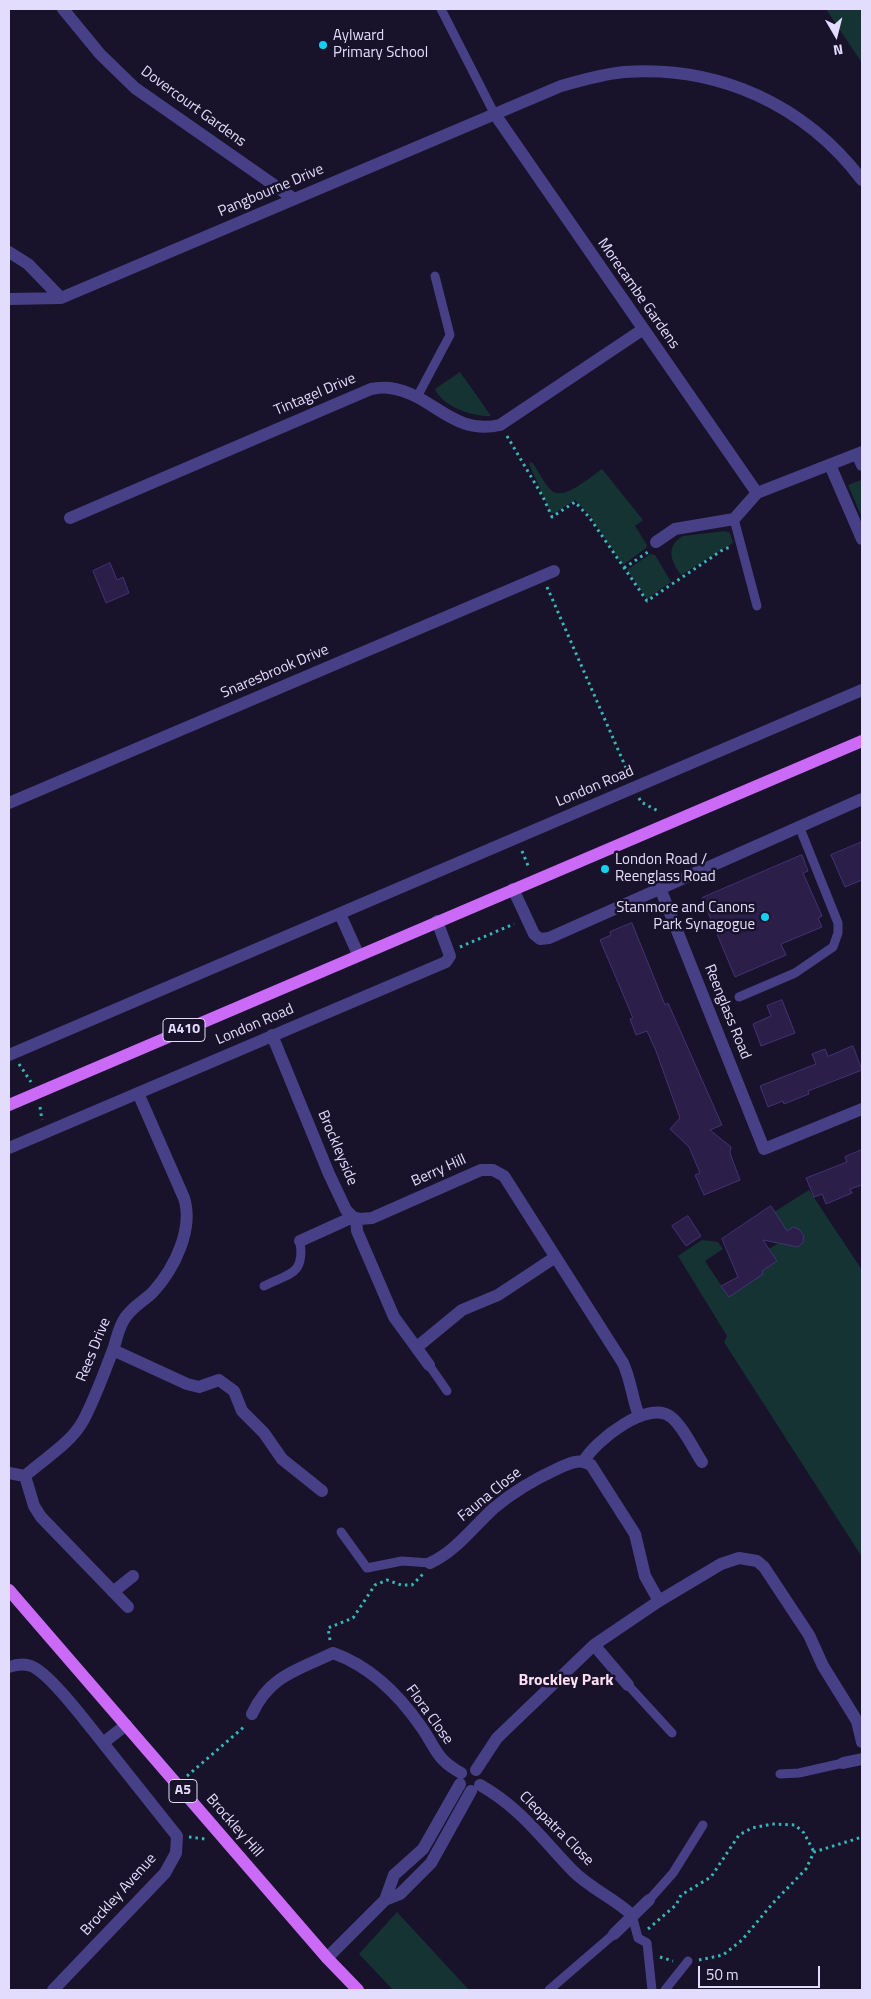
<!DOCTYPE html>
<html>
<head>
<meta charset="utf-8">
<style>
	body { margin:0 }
	#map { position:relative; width:871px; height:1999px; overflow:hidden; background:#18122a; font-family:"Titillium Web",sans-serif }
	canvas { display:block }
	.frame { position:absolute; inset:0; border:10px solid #e3ddfd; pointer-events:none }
	.north { position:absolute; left:811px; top:10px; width:50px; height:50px; -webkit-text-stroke:4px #18122a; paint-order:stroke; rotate:172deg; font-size:14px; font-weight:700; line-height:20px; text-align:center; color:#e3ddfd }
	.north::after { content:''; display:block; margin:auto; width:18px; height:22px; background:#e3ddfd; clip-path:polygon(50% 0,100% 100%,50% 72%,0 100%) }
	.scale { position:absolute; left:698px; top:1966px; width:122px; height:22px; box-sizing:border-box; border:2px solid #e3ddfd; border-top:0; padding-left:6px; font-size:15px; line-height:18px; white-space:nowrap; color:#e3ddfd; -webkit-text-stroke:4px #18122a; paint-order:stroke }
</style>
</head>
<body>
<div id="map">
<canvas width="871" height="1999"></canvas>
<div class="frame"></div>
<div class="north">N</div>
<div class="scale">50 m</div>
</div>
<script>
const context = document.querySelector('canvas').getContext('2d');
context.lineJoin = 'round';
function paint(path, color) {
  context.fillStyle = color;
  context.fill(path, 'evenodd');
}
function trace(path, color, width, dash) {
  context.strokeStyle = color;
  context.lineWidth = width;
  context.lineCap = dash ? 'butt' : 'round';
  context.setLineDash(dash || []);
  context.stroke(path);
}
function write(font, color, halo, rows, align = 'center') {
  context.font = font + ' "Titillium Web",sans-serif';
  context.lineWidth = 5;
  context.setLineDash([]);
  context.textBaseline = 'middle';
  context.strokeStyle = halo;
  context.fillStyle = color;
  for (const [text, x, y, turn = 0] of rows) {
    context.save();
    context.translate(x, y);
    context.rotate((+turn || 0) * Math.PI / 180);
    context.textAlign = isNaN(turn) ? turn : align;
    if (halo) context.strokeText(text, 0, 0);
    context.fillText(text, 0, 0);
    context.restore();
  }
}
paint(new Path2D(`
	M826 9H862V63Z
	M460 372 491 416C473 417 443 407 435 389Z
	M532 462C538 470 544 484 552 491 565 501 591 476 602 469L643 520 635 526 647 545 646 548 623 565 590 516 575 500 555 513H551L529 464Z
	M861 480 862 482V518L848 485Z
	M725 531 730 533 733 543 681 575C671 562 665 546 683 536Z
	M650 554 655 555 671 582 647 599 627 570Z
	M809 1190 862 1270V1557L724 1342 727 1336 678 1256 702 1240 718 1242 723 1249 705 1261 729 1297 745 1282 777 1261 769 1249 785 1239 789 1245 796 1247 803 1242 804 1236 799 1229 793 1227 787 1231 774 1212Z
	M397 1912 469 1990H393L359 1954Z`), '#163334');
const building = new Path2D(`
	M110 563 117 580 123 577 129 593 106 603 93 571Z
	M862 842V880L845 887 831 855Z
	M802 855 808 871 803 873 822 916 818 918 822 927 781 944 786 955 735 977 702 898Z
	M632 923 665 1005 668 1003 722 1125 710 1130 731 1147 730 1153 740 1180 704 1195 695 1175 700 1173 689 1147 670 1129 680 1118 656 1051 647 1031 636 1035 630 1019 633 1018 600 940 611 935 610 932Z
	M782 1000 795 1033 761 1046 753 1024 771 1016 767 1006Z
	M853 1046 862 1070 808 1091 809 1094 784 1104 783 1101 768 1107 760 1086 816 1064 812 1054 825 1049 828 1056Z
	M862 1150V1185L850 1189 852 1193 826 1204 822 1194 814 1197 806 1178 847 1162 845 1157Z
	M771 1206 787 1231 793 1227 799 1229 804 1236 803 1242 798 1247 763 1240 777 1261 762 1271 763 1274 729 1297 721 1286 738 1277 722 1239Z
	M688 1216 701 1236 686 1246 672 1226Z`);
paint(building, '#2b1f4a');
trace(building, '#443275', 1);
trace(new Path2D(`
	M507 436 543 497 552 517 575 502 589 517 647 601 724 549 731 547
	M624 568 648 552
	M547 587 630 777
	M639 798 641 802 660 812
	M522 851 529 868
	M460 947 514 924
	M19 1064 31 1082
	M40 1107 42 1120
	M330 1640 328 1628 353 1618 375 1585 387 1580 401 1585H412L423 1574
	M187 1776 245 1726
	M189 1837 205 1839
	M648 1929 676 1905 681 1895 711 1877 739 1835 752 1828 772 1824 795 1825 804 1833 814 1852
	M660 1957 673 1961
	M699 1960 723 1955 742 1940 773 1903 806 1869 814 1852 862 1837`), '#37b8b8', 3, [2.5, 4]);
trace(new Path2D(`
	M441 9 494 113
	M417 397 450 335 435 276
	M734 519 757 606
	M739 997 795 973 833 947 838 933V923L799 826
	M264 1286C290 1273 305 1275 300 1241
	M429 1365 447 1391
	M341 1532 367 1568 402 1561 430 1563
	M628 1685 672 1733
	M780 1774 799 1773 843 1763
	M649 1900 673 1873 703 1825
	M632 1915 638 1938 647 1943 652 1990
	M549 1990 614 1934
	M665 1990 688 1961`), '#474087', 9);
trace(new Path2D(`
	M63 9 100 54 135 88 294 199
	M494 113 757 493 862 452
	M9 252 28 264 61 298
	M9 299 61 298 561 86C582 80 603 74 624 72 719 65 805 105 862 180
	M857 454 862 465
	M830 465 862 539
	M70 518 371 389C377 388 384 387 390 388 433 394 452 436 500 425L642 330
	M656 542 675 529 734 519 757 493
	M9 803 554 571
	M660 888 764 1149 862 1109
	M513 889 534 934 540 939 549 938 862 799
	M340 914 358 954
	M272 1035 329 1174 346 1210 353 1217 300 1241
	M9 1055 862 690
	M9 1148 446 962 450 956 437 921
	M353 1217 360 1219 372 1218 481 1170H493L504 1176 623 1363C631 1380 632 1398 639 1416
	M356 1218 357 1231 394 1317 429 1365
	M417 1347 462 1310 498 1295 554 1258
	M113 1350 187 1384 199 1387 219 1380 234 1391 242 1411 264 1433 282 1459 322 1491
	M584 1461C595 1441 648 1399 671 1417 682 1425 694 1450 702 1462
	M9 1473 25 1476
	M430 1563C456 1551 473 1527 494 1508 514 1491 535 1479 559 1468 571 1463 579 1458 591 1465L635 1534 645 1576 659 1601
	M113 1592 133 1576
	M128 1607 41 1517 34 1506 25 1476C44 1459 71 1443 83 1421 95 1399 104 1373 113 1350 117 1339 118 1328 125 1318 132 1307 144 1301 153 1292 174 1269 194 1229 184 1198L138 1093
	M594 1645 628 1685
	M9 1667C17 1664 23 1663 31 1666 50 1673 89 1726 103 1743
	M252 1714C270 1675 298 1670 333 1653 370 1666 400 1696 422 1728 437 1750 436 1759 461 1773
	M843 1763 862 1759
	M476 1770 497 1738 594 1645 659 1601 721 1564 739 1558 757 1561 764 1567 809 1635 823 1666 857 1721 862 1742
	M480 1785C521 1808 542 1839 573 1871 591 1889 614 1898 632 1915
	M385 1900 394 1875 423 1849 460 1784
	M614 1934 649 1900
	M327 1958 385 1900 400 1894 431 1863 471 1791
	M53 1990 165 1873 176 1853 177 1836 103 1743 126 1725`), '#474087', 12);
trace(new Path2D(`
	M9 1105 862 741
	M9 1590 327 1958 358 1990`), '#cc6af8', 12);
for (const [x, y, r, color] of [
	[323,45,5,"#13cff4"],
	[605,869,5,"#13cff4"],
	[765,917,5,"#13cff4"]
]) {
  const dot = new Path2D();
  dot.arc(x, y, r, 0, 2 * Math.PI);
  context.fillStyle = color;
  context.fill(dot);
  trace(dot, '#18122a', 2);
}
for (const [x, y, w] of [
	[184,1030,42],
	[183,1791,28]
]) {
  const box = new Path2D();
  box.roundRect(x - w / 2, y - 11.5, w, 23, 4);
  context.fillStyle = '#18122a';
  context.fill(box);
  trace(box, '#e3ddfd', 1);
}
write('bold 14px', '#e3ddfd', null, [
	["A410",184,1030],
	["A5",183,1791]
]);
write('15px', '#e3ddfd', '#18122a', [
	["Aylward",333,36],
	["Primary School",333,53],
	["London Road /",615,860],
	["Reenglass Road",615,877],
	["Stanmore and Canons",755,908,"right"],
	["Park Synagogue",755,925,"right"]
], 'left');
write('15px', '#e3ddfd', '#18122a', [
	["Dovercourt Gardens",193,107,36],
	["Pangbourne Drive",271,191,-23],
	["Morecambe Gardens",638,294,55],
	["Tintagel Drive",315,395,-23],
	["Snaresbrook Drive",275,672,-23],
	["London Road",595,787,-23],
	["Reenglass Road",727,1012,68],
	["London Road",255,1025,-23],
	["Brockleyside",337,1148,67],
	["Berry Hill",439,1171,-24],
	["Rees Drive",94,1350,-68],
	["Fauna Close",490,1495,-39],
	["Flora Close",429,1715,54],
	["Brockley Hill",234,1826,49],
	["Cleopatra Close",556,1829,45],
	["Brockley Avenue",119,1895,-48]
]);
write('bold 16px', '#fedff1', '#18122a', [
	["Brockley Park",566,1681]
]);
</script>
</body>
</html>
